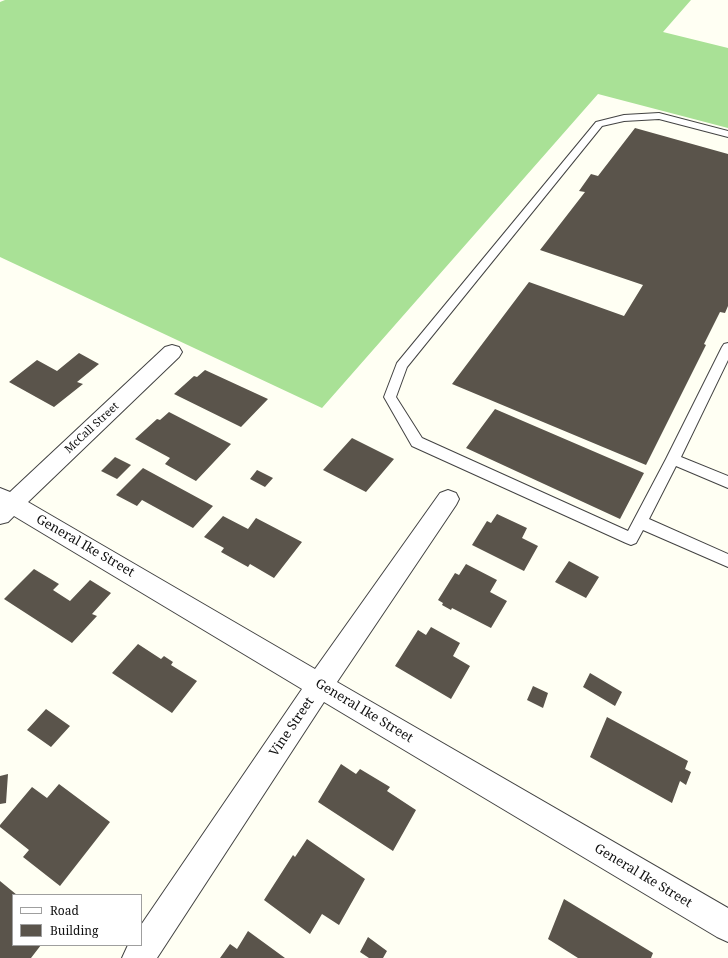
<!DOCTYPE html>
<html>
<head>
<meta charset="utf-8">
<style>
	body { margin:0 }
	#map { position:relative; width:728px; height:958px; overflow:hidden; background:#fffff3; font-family:"Noto Serif",serif }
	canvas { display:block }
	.legend { position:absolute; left:12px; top:894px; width:130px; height:52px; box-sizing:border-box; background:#fff; border:1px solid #9f9f9f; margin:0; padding:5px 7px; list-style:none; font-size:12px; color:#101010 }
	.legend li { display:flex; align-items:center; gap:8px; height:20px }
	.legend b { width:20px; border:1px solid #9f9f9f }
</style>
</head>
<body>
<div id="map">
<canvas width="728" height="958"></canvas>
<ul class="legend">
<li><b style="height:5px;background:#fff"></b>Road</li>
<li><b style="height:11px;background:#5a544b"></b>Building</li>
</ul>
</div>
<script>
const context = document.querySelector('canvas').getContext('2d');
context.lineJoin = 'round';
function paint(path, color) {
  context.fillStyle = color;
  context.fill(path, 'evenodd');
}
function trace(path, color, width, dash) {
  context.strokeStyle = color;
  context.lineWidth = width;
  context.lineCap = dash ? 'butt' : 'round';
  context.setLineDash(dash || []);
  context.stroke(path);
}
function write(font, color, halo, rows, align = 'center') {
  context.font = font + ' "Noto Serif",serif';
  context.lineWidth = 4;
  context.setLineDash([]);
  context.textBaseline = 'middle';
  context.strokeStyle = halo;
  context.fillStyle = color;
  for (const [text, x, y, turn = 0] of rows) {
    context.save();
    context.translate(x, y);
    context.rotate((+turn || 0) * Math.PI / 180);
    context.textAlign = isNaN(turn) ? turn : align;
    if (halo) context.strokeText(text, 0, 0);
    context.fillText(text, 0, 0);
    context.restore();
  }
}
paint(new Path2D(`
	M5 0H691L663 32 728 48V128L598 94 322 408 0 257V2Z`), '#a9e196');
paint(new Path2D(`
	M635 128 728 154V306L725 313 720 312 704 344 706 345 646 465 452 384 529 282 624 316 643 285 540 250 585 192 579 191 591 174 598 176Z
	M79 353 99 364 77 382 83 384 54 407 9 382 37 360 57 371Z
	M205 370 268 399 241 427 174 394 194 376 197 377Z
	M495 409 644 473 620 519 466 448Z
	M169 412 231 444 196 481 165 464 170 458 135 439 157 419 160 420Z
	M352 438 394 459 366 492 323 470Z
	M115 457 131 465 117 479 101 471Z
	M143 468 213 506 193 528 142 500 137 506 116 495Z
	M257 470 273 478 265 487 250 479Z
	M497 514 527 528 522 538 538 546 524 571 472 545 487 521 491 523Z
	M223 516 248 529 256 518 302 542 274 578 250 564 248 567 221 552 224 548 204 537Z
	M569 561 599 577 586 598 555 582Z
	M466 564 497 580 490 592 507 601 491 628 452 608 451 610 442 605 443 603 438 600 455 573 459 575Z
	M34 569 59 584 53 590 70 601 90 580 111 593 92 614 97 616 72 643 4 599Z
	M431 627 460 643 453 656 470 666 451 699 395 666 418 630 426 635Z
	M138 644 161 659 164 656 173 662 171 665 197 681 172 713 112 673Z
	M590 673 622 692 615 706 583 687Z
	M533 686 548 693 543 708 527 700Z
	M46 709 70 726 51 747 27 730Z
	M607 717 688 761 685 769 691 772 686 785 680 781 672 803 590 757Z
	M341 764 356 774 360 769 390 787 387 791 416 810 393 851 318 802Z
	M8 774 6 803 0 804V776Z
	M59 784 110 822 60 886 23 857 29 850 0 827V825L32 787 47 798Z
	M307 839 365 879 339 925 322 914 310 934 264 900 293 855 295 857Z
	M0 881 17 895H13V945H41L31 958H0Z
	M564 899 653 953 651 958H578L548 939Z
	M248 931 285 958H220L230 944 237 949Z
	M368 937 387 951 383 958H369L360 952Z`), '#5a544b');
const service = new Path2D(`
	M659 113 728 131V137L659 119 624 121 602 126 407 367 396 397 422 438 628 531 666 459 722 347 724 344 728 343V360L681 457 728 476V488L676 466 649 519 728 554V567L643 530 636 543 631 545 626 543 412 446 384 397 397 363 596 122 624 115Z`);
const minor = new Path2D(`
	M172 345 179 347 182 352 179 357 28 502 315 669 440 493 448 490 456 493 459 499 456 505 337 682 728 908V942L717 937 324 702 157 958H122L128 945H141V925L302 689 14 516 8 522 0 524V488L10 492 165 347Z`);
trace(service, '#434343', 2);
trace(minor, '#434343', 2);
paint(service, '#fff');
paint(minor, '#fff');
write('11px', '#101010', '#fff', [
	["McCall Street",92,428,-43]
]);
write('13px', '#101010', '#fff', [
	["General Ike Street",85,546,30],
	["General Ike Street",364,711,31],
	["Vine Street",292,727,-56],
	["General Ike Street",643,876,31]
]);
</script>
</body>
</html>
